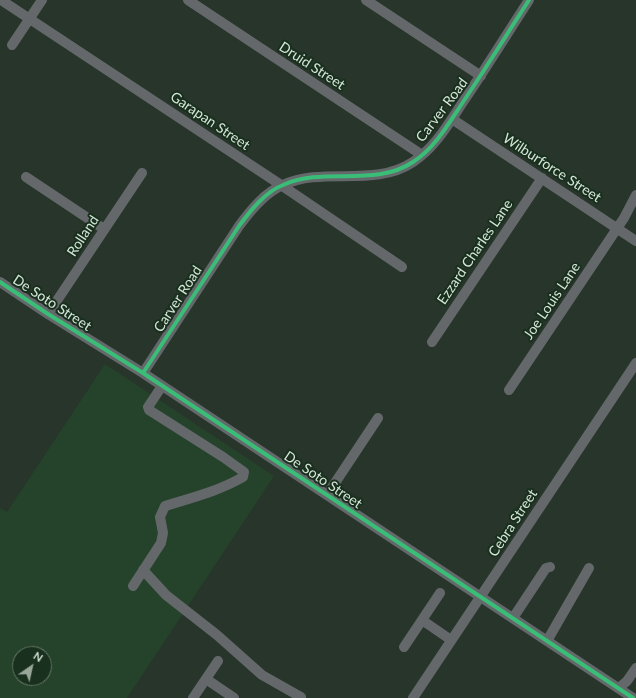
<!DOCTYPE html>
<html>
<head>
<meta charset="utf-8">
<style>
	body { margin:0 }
	#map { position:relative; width:636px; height:698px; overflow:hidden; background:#28352a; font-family:Lato,sans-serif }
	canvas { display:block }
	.north { position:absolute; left:12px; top:646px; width:40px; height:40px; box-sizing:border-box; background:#18301d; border:1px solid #647868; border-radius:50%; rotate:34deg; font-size:11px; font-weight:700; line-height:16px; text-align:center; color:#d6e5d8 }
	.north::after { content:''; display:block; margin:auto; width:14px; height:18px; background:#99a79b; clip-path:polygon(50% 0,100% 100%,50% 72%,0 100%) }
</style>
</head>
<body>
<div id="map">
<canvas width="636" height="698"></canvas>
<div class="north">N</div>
</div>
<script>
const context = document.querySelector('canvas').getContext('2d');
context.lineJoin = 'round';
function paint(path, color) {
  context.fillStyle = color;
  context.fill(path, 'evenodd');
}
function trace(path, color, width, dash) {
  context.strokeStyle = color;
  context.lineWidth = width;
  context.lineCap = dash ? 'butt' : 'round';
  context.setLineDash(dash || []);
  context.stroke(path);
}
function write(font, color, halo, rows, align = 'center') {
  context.font = font + ' Lato,sans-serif';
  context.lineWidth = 4;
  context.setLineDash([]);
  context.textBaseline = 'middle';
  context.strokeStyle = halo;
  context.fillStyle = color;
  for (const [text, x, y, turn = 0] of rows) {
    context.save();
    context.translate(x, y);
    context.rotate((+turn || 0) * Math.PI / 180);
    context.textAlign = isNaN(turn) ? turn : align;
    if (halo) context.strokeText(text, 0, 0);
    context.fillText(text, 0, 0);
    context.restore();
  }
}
paint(new Path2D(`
	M105 364 274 476 127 698H0V508L7 512ZM20 654H44V678H20Z`), '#25422b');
trace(new Path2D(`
	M1 0 281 185 402 267
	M188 0 422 155
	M366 0 481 76
	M12 45 42 0
	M452 119 636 241
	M26 177 104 229
	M0 282 48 314 143 373 633 698
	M48 314 142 173
	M432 342 542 178
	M143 373 239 226C250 211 265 192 283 185 324 166 374 188 413 162 435 148 449 123 463 102 486 68 507 34 529 0
	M509 390 624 218 636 195
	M327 495 378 418
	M143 570 166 595 217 635 262 675 301 697
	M133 586 161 543 163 533 160 517 165 506C191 498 219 491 243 477L244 472 223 457 149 410 148 407 162 386
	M513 618 546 568 550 567
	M422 620 451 640
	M547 641 589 568
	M404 647 440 593
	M206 679 234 698
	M619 688 627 681 636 668
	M193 698 218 661
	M413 698 636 363`), '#64686b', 10);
trace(new Path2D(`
	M0 282 48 314 143 373 633 698
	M143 373 239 226C250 211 265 192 283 185 324 166 374 188 413 162 435 148 449 123 463 102 486 68 507 34 529 0`), '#3abd76', 4);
write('14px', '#d6e5d8', '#18301d', [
	["Druid Street",312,66,33],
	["Carver Road",442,110,-53],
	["Garapan Street",210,121,34],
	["Wilburforce Street",552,168,33],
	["Rolland",83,236,-57],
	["Ezzard Charles Lane",475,252,-56],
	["Carver Road",178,299,-57],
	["Joe Louis Lane",552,301,-56],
	["De Soto Street",52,303,33],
	["De Soto Street",323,480,34],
	["Cebra Street",513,523,-57]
]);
</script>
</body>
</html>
